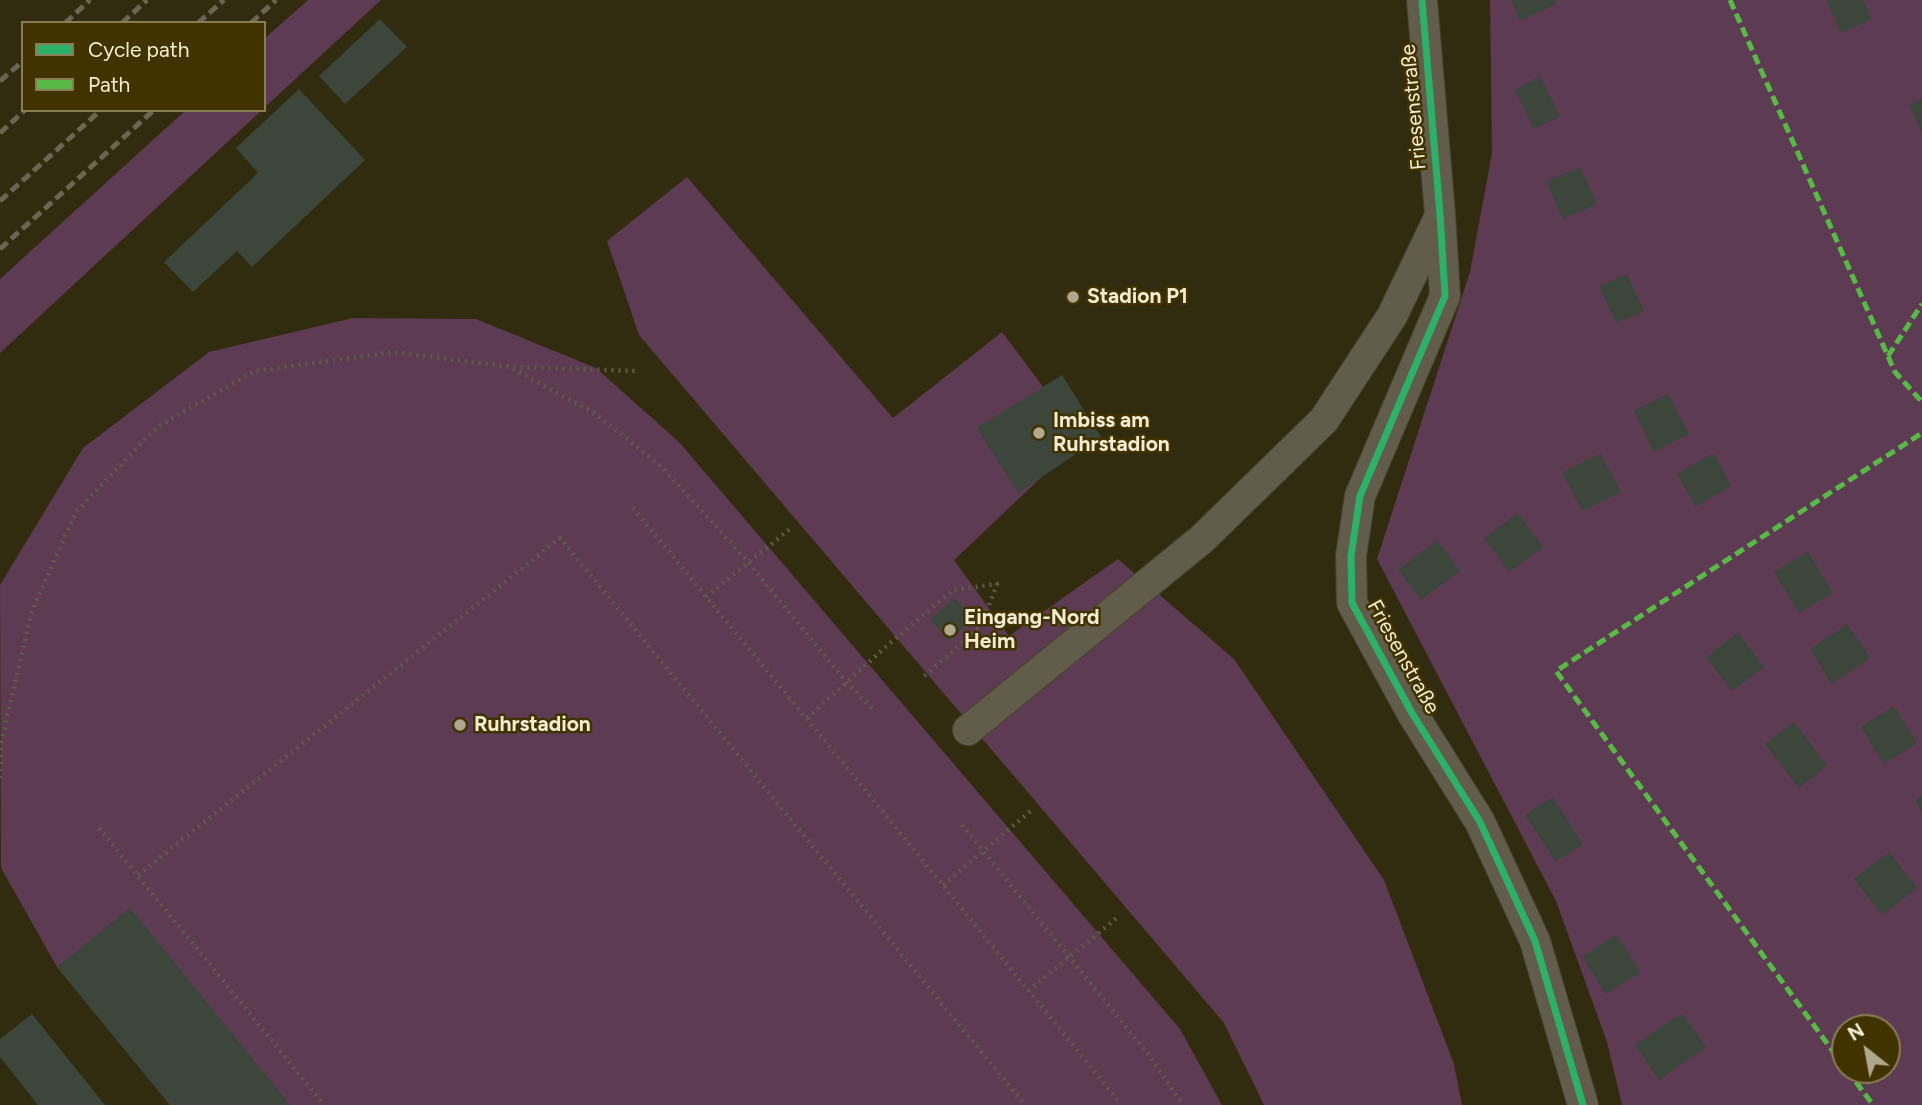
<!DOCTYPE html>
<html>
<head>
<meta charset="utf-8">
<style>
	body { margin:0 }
	#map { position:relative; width:1922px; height:1105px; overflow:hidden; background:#312b0f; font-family:Figtree,sans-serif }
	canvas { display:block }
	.legend { position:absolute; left:21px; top:21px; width:245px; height:91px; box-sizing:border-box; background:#403300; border:2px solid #887d54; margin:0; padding:9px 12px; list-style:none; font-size:21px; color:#f3ebd2 }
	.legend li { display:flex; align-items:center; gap:14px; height:35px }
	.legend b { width:35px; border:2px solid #887d54 }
	.north { position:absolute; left:1831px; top:1014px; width:70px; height:70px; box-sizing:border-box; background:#403300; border:2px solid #887d54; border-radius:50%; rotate:329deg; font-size:19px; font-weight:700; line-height:28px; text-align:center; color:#f3ebd2 }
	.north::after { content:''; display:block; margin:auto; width:24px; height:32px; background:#afa88e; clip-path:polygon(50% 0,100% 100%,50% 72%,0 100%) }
</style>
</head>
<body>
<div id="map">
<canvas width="1922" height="1105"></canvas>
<ul class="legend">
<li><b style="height:9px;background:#2db169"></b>Cycle path</li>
<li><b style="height:9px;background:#58b947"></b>Path</li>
</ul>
<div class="north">N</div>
</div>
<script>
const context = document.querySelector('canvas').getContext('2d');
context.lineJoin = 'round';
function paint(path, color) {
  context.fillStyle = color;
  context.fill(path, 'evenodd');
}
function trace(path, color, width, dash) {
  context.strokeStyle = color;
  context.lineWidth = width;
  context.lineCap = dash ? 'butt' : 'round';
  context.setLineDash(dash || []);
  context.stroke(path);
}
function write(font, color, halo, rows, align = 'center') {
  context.font = font + ' Figtree,sans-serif';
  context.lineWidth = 5;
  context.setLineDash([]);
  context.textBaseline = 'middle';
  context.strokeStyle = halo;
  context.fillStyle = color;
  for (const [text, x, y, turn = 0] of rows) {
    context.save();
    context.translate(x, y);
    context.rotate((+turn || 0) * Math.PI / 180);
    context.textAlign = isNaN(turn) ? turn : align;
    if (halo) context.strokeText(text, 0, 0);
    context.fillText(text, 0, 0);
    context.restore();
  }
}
paint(new Path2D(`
	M308 0H381L264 108V39Z
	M1490 0H1922V1105H1622L1607 1042 1556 901 1377 559 1470 272 1492 153ZM1845 1028H1887V1070H1845Z
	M186 110H262L0 353V279Z
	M687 177 893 418 1002 332 1082 439 954 560 1009 636 1118 559 1234 659 1384 880 1454 1064 1462 1105H1264L1224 1023 639 335 607 241Z
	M353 318 476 319 596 368 679 442 1180 1029 1222 1105H170L57 967 1 868 0 585 83 448 209 352Z`), '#5d3b53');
paint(new Path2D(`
	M1511 0H1554L1556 4 1520 21Z
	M1826 0H1863L1872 19 1841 33Z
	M380 19 407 47 345 104 319 76Z
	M1540 76 1560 116 1534 129 1515 90Z
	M299 89 365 160 252 267 237 251 193 292 164 262 258 173 236 148Z
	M1922 99V132L1909 105Z
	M1580 167 1597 204 1563 219 1546 182Z
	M1627 274 1644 311 1616 323 1599 286Z
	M1062 375 1101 437 1018 493 977 428Z
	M1668 394 1689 434 1654 452 1634 411Z
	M1600 453 1621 492 1582 511 1562 472Z
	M1714 453 1731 486 1696 507 1677 474Z
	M1518 513 1543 547 1509 572 1484 538Z
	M1437 540 1460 571 1421 600 1398 570Z
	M1808 552 1833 593 1799 613 1774 572Z
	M955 598 974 619 948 641 930 619Z
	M1847 624 1870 658 1832 684 1810 649Z
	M1738 633 1764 667 1732 691 1706 657Z
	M1894 706 1917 743 1884 764 1861 727Z
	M1794 722 1827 766 1799 788 1765 744Z
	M1922 796V811L1915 801Z
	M1552 797 1583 844 1556 862 1525 815Z
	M1889 852 1917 888 1882 915 1854 879Z
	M130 908 290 1105H170L57 967Z
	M1616 935 1641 972 1606 994 1582 957Z
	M1682 1013 1706 1047 1659 1080 1635 1045Z
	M32 1014 105 1105H38L0 1057V1039Z`), '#3c463b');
const lane = new Path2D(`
	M1422 0 1440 214 1445 296 1360 496 1351 556 1352 603 1412 713 1480 822 1535 941 1583 1105
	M968 730 1202 539 1324 420 1392 316 1439 218`);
trace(lane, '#484431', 32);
trace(new Path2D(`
	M513 369 594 413 662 467 748 562 847 683 875 711
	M633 508 875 802 1120 1103
	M706 597 790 529
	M807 718 889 644 953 590 997 584 981 626 921 679
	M0 778 1 743 32 611 76 512 157 427 255 371 394 352 510 367 637 371
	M962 825 1148 1054 1183 1105
	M99 828 324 1105
	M138 875 560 538 1025 1105
	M943 885 1032 810
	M1028 991 1118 917`), '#605b49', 4.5, [2, 5]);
trace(lane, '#625c4a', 30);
trace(new Path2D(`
	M65 23 90 0
	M122 23 147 0
	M198 23 224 0
	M251 23 276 0
	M0 81 23 61
	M0 133 25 110
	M0 201 101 110
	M0 249 154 110`), '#6a6653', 5, [10, 5]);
trace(new Path2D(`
	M1730 0 1895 372 1922 402
	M1888 356 1922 304
	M1845 1068 1556 671 1922 433
	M1847 1070 1873 1105`), '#58b947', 5, [10, 5]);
trace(new Path2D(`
	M1422 0 1440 214 1445 296 1360 496 1351 556 1352 603 1412 713 1480 822 1535 941 1583 1105`), '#2db169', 7);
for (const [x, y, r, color] of [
	[1073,297,7,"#afa88e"],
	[1039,433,7,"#afa88e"],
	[950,630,7,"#afa88e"],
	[460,725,7,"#afa88e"]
]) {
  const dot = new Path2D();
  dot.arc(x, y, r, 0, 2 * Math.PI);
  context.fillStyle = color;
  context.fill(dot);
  trace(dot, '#403300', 2.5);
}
write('21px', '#f3ebd2', '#403300', [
	["Friesenstraße",1414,107,-95],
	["Friesenstraße",1403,657,61]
]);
write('bold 21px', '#f3ebd2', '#403300', [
	["Stadion P1",1087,297],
	["Imbiss am",1053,421],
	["Ruhrstadion",1053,445],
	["Eingang-Nord",964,618],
	["Heim",964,642],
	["Ruhrstadion",474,725]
], 'left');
</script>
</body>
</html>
